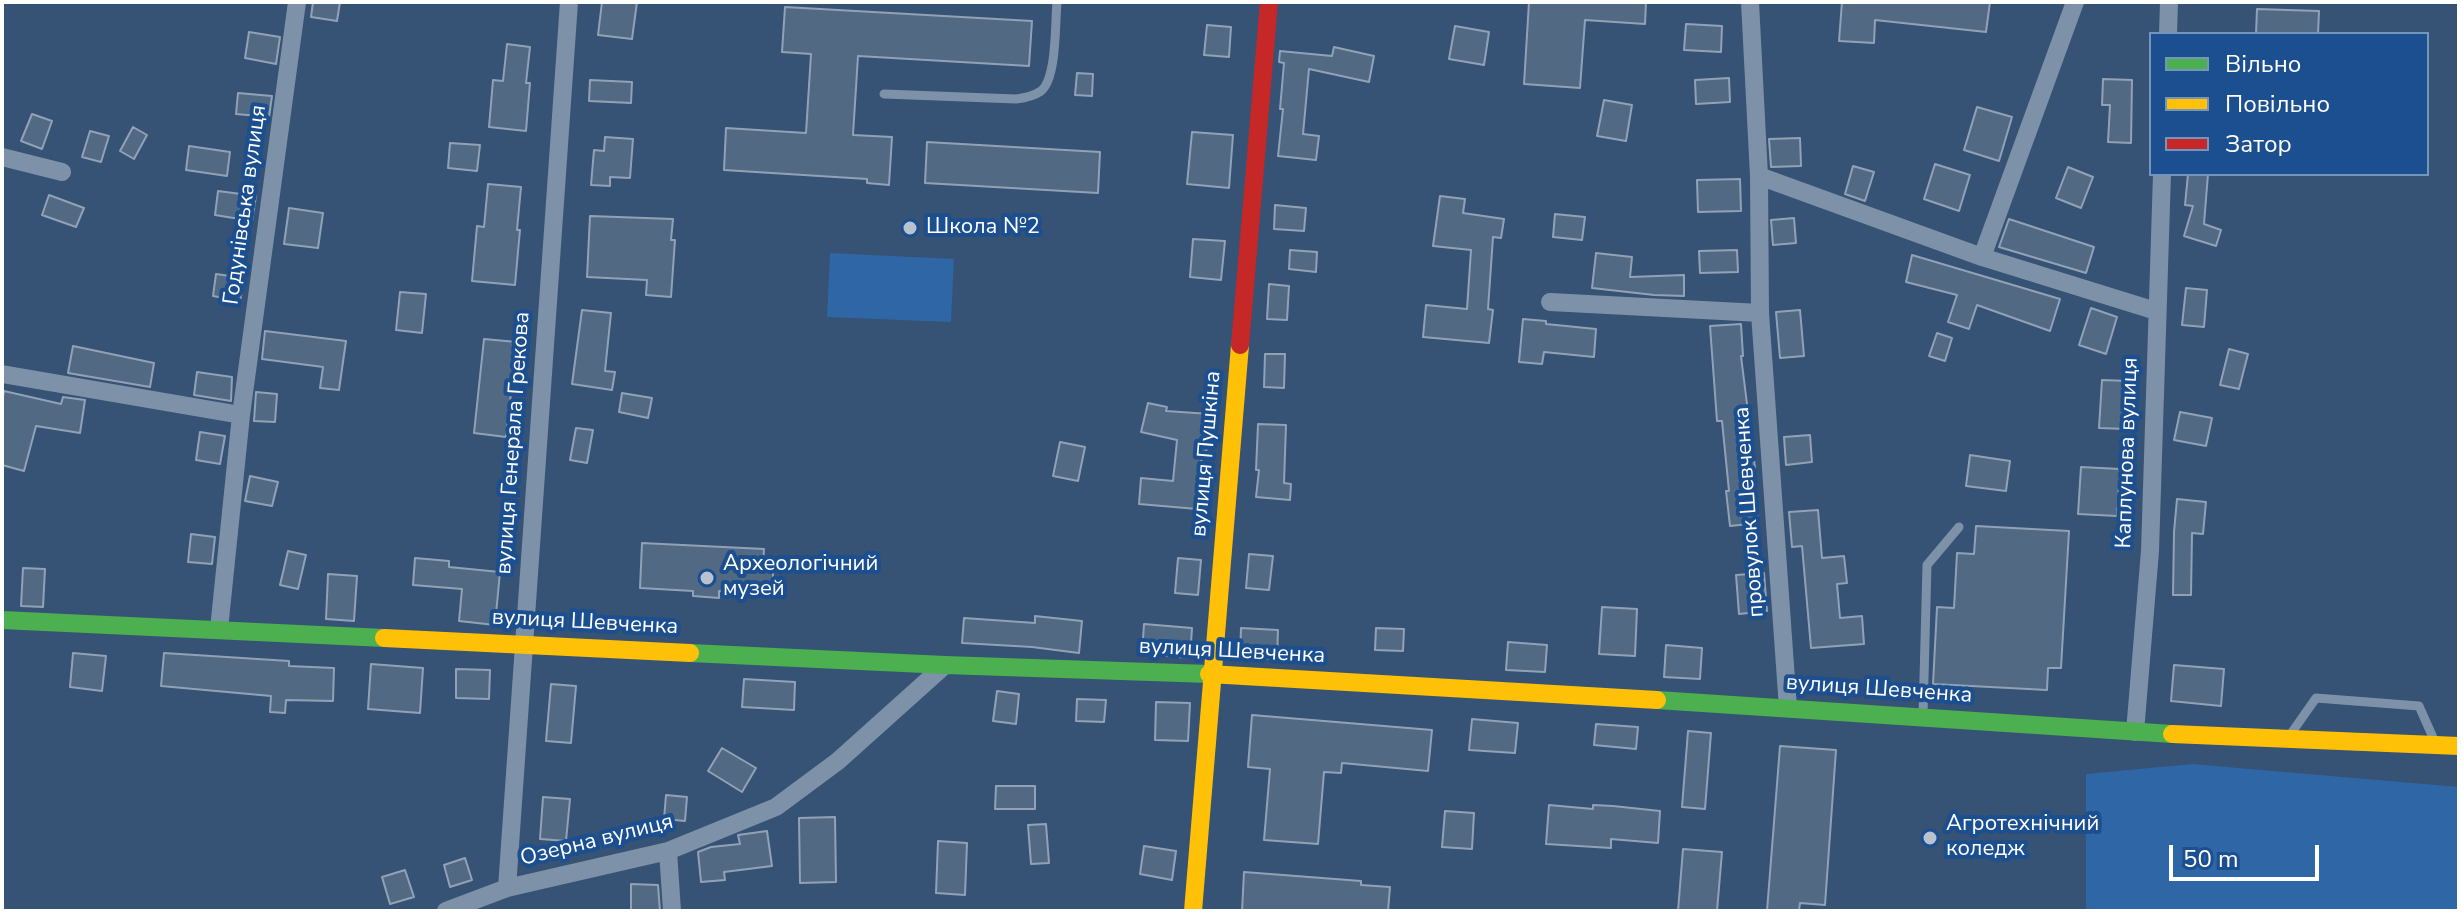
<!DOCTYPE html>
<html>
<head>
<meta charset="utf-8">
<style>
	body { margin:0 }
	#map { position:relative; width:2461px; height:913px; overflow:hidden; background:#365274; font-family:"Nunito Sans",sans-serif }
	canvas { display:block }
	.frame { position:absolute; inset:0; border:4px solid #fff; pointer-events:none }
	.legend { position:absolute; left:2149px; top:32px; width:280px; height:144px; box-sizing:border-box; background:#1b4f8f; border:2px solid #7695bc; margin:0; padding:10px 14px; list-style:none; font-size:24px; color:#fff }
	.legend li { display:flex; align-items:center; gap:16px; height:40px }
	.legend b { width:40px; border:2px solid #7695bc }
	.scale { position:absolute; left:2169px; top:845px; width:150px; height:36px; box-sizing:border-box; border:4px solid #fff; border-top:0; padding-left:10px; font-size:24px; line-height:28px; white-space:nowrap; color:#fff; -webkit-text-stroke:6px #1b4f8f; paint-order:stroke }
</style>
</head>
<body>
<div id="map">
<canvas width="2461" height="913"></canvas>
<div class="frame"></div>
<ul class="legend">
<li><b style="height:10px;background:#4caf50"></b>Вільно</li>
<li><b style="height:10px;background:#ffc107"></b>Повільно</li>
<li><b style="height:10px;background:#c62828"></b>Затор</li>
</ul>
<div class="scale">50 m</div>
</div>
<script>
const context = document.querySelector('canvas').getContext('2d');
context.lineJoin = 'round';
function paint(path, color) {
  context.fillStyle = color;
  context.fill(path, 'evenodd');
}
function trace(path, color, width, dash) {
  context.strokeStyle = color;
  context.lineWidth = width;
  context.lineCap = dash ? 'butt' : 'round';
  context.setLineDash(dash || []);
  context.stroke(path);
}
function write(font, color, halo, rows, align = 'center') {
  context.font = font + ' "Nunito Sans",sans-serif';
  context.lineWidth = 8;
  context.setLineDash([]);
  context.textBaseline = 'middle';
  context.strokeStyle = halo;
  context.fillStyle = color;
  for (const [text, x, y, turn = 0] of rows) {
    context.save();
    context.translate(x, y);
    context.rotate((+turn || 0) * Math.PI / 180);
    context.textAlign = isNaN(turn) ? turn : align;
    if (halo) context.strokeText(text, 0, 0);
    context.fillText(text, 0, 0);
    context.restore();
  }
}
paint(new Path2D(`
	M830 253 954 259 951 322 827 317Z
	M2192 764 2459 787V911H2086V774Z`), '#2f66a5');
const building = new Path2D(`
	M313 2H340L337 21 311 17Z
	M602 2H637L632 39 598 35Z
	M1529 2H1646L1645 24 1585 20 1580 88 1524 84Z
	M1842 2H1990L1986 32 1875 20 1874 43 1839 41Z
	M785 7 1032 21 1029 66 858 56 853 135 892 137 889 185 867 183V179L724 170 726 128 806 133 811 54 782 52Z
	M2257 9 2319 11 2318 34H2256Z
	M1686 24 1722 26 1721 52 1684 50Z
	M1207 25 1231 27 1229 57 1204 55Z
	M1455 26 1489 32 1484 65 1449 59Z
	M249 32 280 37 276 64 245 58Z
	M507 44 530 47 526 83H530L526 131 489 127 493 80 503 81Z
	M1334 47 1374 56 1369 82 1309 69 1303 134 1319 136 1316 160 1278 156 1283 109H1280L1284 63 1279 62 1280 51 1332 56Z
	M1077 73 1093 74 1092 96 1075 95Z
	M1729 78 1730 102 1696 104 1695 80Z
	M2103 79 2132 80 2131 143 2108 142 2110 105H2102Z
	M590 80 632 82 631 103 589 101Z
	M238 93 272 96 269 117 236 114Z
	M1604 100 1632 105 1626 141 1597 136Z
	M1977 107 2012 117 1999 161 1964 150Z
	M32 114 52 121 42 149 21 141Z
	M133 127 147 135 134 159 120 151Z
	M90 131 109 136 101 162 82 157Z
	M1192 132 1233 135 1229 188 1187 184Z
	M605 137 633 139 630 178 610 177V186L591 185 594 150 604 151Z
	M1800 138 1801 166 1771 167 1769 139Z
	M927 142 1100 152 1098 193 925 183Z
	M450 143 480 145 477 171 448 168Z
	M189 146 230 152 227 176 186 170Z
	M1935 164 1970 175 1959 211 1924 199Z
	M1853 166 1874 172 1865 201 1845 194Z
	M2068 167 2093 177 2081 208 2056 198Z
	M2188 174H2208L2204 224 2221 230 2216 246 2184 236 2193 206 2185 205Z
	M1740 179 1741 211 1698 212 1697 180Z
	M488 184 521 187 517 230H520L515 285 472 281 477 226 484 227Z
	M218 191 256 196 252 221 215 215Z
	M49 195 84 208 76 227 42 215Z
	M1440 196 1465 199 1463 213 1504 219 1501 238 1493 237 1488 309 1493 310 1489 343 1423 337 1426 305 1467 309 1471 250 1433 246Z
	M1275 205 1306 208 1304 231 1274 229Z
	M289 208 323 213 318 248 284 244Z
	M1555 214 1585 217 1582 240 1553 237Z
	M590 216 673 219 671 240H675L671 297 646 295 647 280 587 277Z
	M1794 218 1796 243 1773 245 1771 220Z
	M2009 219 2094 247 2086 273 1999 247Z
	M1193 239 1225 241 1221 280 1190 277Z
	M1290 250 1317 252 1316 272 1289 269Z
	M1737 250 1738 272 1700 273 1699 251Z
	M1596 253 1632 257 1630 277 1684 275V296L1654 295 1592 288Z
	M1912 255 2060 299 2050 331 1977 305 1969 329 1948 322 1957 295 1906 282Z
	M216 274 244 278 240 301 213 296Z
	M1269 284 1289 286 1287 320 1267 319Z
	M2186 288 2207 290 2204 327 2182 325Z
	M400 292 426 294 422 333 396 330Z
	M2091 308 2117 317 2106 354 2079 345Z
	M582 310 611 313 605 371 615 372 612 390 572 384Z
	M1800 310 1804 356 1780 358 1776 312Z
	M1523 319 1546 321V324L1596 329 1594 357 1544 352 1542 364 1519 362Z
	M1741 324 1743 356H1741L1755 468 1752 469 1758 523 1730 526 1726 491H1729L1722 421H1717L1710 326Z
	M265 331 346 341 339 390 320 388 323 367 262 359Z
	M1937 333 1952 338 1945 361 1929 356Z
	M484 339 517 342 506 437 474 433Z
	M73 346 154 363 150 387 68 373Z
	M2229 349 2248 354 2239 389 2220 385Z
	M1265 354H1285L1284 388 1264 387Z
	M197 372 232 377 231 401 194 395Z
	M2102 380 2129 381 2126 429 2099 428Z
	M4 391 61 404 63 397 85 400 80 433 36 426 24 471 2 465V401Z
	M256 392 277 394 275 422 254 421Z
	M622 393 652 398 648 418 619 412Z
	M1148 403 1167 407 1166 411 1210 414 1206 454H1202L1197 509 1139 504 1141 478 1173 481 1177 440 1141 432Z
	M2180 412 2212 418 2206 446 2174 440Z
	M1258 424 1286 425 1284 483 1291 484 1290 500 1256 497 1259 470H1256Z
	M576 428 593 430 587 463 570 460Z
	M200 432 225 436 220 464 196 460Z
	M1810 435 1812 462 1786 465 1784 437Z
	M1060 442 1085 447 1078 481 1053 476Z
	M1970 455 2010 461 2006 491 1966 486Z
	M2081 467 2120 469 2117 516 2078 514Z
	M250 476 278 482 272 506 245 501Z
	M2177 499 2206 502 2203 534 2192 533 2191 595H2173L2174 532Z
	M1818 510 1822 558 1844 556 1847 583 1837 584 1840 618 1862 616 1864 644 1811 648 1802 546 1792 547 1789 512Z
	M1976 526 2069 531 2061 668H2048L2047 690 1933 684 1937 607 1954 608 1957 553 1974 554Z
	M191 534 215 537 212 564 188 562Z
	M642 543 764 549 763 568H773V594L719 591V598L693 596V591L640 588Z
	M288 551 306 555 298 589 280 585Z
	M1249 554 1273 556 1269 590 1246 588Z
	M415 558 449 561V567L500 572 495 625 459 621 462 589 413 585Z
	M1178 558 1201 560 1198 595 1175 593Z
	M23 568 45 569 43 607 21 606Z
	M1764 573 1767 611 1739 614 1736 575Z
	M328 574 357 576 354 621 326 619Z
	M1602 607 1637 609 1635 656 1599 654Z
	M1035 616 1082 621 1079 653 1032 647 962 643 964 618 1035 623Z
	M1144 624 1192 628 1190 658 1142 654Z
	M1241 628 1278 630 1277 659 1240 657Z
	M1376 628 1404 629 1403 651 1375 650Z
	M1508 642 1547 645 1545 672 1506 670Z
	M1666 645 1702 648 1700 679 1664 677Z
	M73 653 106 656 102 691 70 687Z
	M164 653 289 661V666L334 668 333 701 286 700 285 713 270 712 271 696 161 686Z
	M371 664 423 668 420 713 368 709Z
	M2174 665 2224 669 2221 706 2171 701Z
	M456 669 490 670 489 699 456 698Z
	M744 679 795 682 794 710 742 707Z
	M551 684 576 686 571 743 546 741Z
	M997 691 1019 694 1016 724 993 721Z
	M1077 699 1106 700 1104 722 1076 721Z
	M1156 702 1190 703 1188 741 1155 740Z
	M1252 715 1432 730 1428 771 1342 763 1341 773 1324 772 1318 844 1264 840 1270 769 1248 767Z
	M1472 719 1518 723 1515 753 1469 750Z
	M1596 724 1638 727 1636 749 1594 745Z
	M1688 731 1711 733 1705 809 1682 807Z
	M1780 746 1836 750 1825 905 1800 903 1799 911H1767Z
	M722 748 756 768 742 792 708 771Z
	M996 786H1035V809H995Z
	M666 795 687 797 685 821 664 819Z
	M543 797 570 799 566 841 540 839Z
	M1549 805 1593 809V805L1613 806 1660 811 1658 843 1611 839V848L1546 844Z
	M1445 811 1474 813 1472 849 1442 847Z
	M835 817 836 882 800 883 799 818Z
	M1046 824 1049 863 1031 864 1028 825Z
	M767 831 772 866 724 872 725 880 701 882 698 852 711 847 740 844 738 835Z
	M938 841 967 843 965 895 936 893Z
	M1144 846 1176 851 1172 880 1140 874Z
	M1683 849 1722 852 1717 911H1678Z
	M465 858 472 880 450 887 444 865Z
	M405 870 414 897 390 904 382 877Z
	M1244 872 1361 881V885L1390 887 1388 911H1242Z
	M631 884 658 885 660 911 631 910Z`);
paint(building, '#526984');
trace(building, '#92a2b6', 2);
trace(new Path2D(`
	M884 94 1016 99C1024 98 1034 96 1041 91 1057 78 1055 23 1057 2
	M1923 716 1927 565 1959 527
	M2290 735 2316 698 2419 706 2435 742`), '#7d92a8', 9);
trace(new Path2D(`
	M1750 2 1759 176 1760 313 1788 708
	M2168 34 2169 2
	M2 157 62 172
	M1759 176 1982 257 2156 311
	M1982 257 2075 2
	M1550 302 1760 313
	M2 374 241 415
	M219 629 241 415 297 2
	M2135 732 2150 551 2162 174
	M668 851 672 911
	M507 888 569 2
	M446 911 507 888 668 851 776 807 838 761 945 665`), '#7d92a8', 18);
trace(new Path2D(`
	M2 620 384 638
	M690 653 945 665 1209 674
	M1657 700 2172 734`), '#4caf50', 18);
trace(new Path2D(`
	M384 638 690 653
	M1209 674 1657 700
	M2172 734 2459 746
	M1193 911 1240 345`), '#ffc107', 18);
trace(new Path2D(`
	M1240 345 1269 2`), '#c62828', 18);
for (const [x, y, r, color] of [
	[910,228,8,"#b9c2ce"],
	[707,578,8,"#b9c2ce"],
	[1930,838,8,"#b9c2ce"]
]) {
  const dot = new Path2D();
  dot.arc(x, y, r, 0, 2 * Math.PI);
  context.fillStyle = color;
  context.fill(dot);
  trace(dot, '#1b4f8f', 3);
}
write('22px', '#fff', '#1b4f8f', [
	["Годунівська вулиця",246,205,-82],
	["вулиця Генерала Грекова",514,443,-86],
	["Каплунова вулиця",2128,453,-88],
	["вулиця Пушкіна",1207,454,-85],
	["провулок Шевченка",1750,512,-94],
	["вулиця Шевченка",585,623,3],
	["вулиця Шевченка",1232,652,3],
	["вулиця Шевченка",1879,690,4],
	["Озерна вулиця",597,841,-14]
]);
write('22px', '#fff', '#1b4f8f', [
	["Школа №2",926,228],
	["Археологічний",723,565],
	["музей",723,590],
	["Агротехнічний",1946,825],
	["коледж",1946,850]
], 'left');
</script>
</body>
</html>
